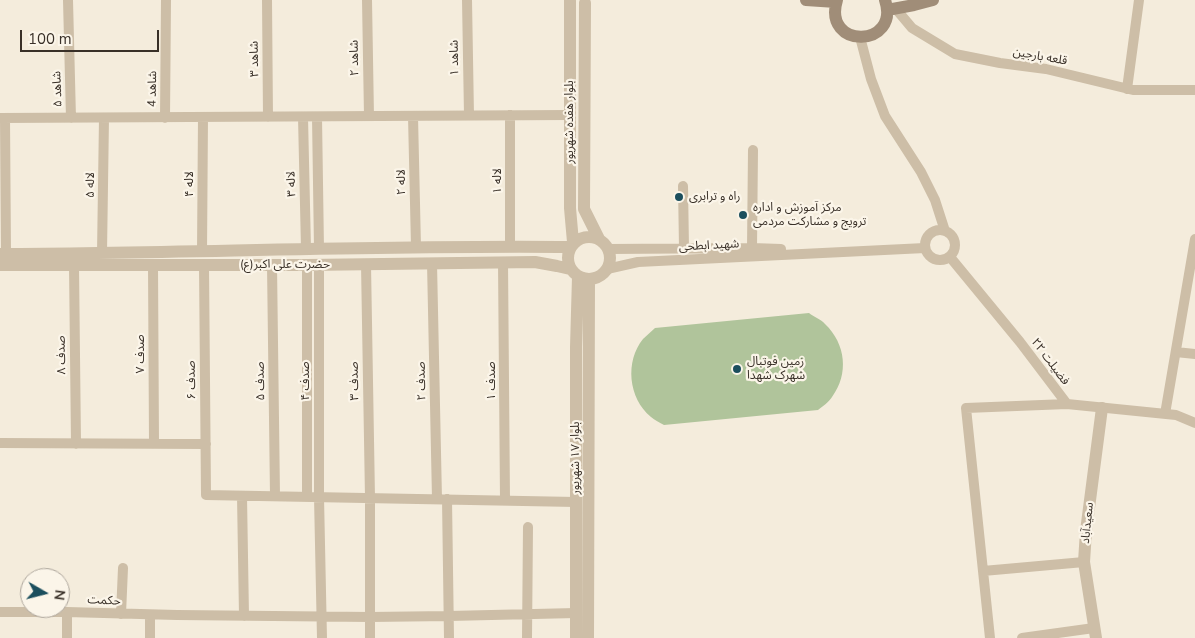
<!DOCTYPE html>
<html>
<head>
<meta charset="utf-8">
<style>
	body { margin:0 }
	#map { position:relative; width:1195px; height:638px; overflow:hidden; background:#f4ecdc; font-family:"Nunito Sans",sans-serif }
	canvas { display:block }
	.north { position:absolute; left:20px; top:568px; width:50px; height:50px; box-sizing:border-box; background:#fbf5e9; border:1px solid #ada69c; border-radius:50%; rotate:98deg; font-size:14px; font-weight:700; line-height:20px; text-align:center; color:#393028 }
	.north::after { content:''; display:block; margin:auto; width:18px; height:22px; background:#1b4e5d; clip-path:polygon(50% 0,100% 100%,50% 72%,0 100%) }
	.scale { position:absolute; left:20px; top:30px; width:139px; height:22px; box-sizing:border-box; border:2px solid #393028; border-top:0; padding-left:6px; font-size:15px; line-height:18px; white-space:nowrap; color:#393028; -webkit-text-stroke:4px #fbf5e9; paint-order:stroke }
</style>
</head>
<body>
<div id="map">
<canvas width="1195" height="638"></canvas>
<div class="north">N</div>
<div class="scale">100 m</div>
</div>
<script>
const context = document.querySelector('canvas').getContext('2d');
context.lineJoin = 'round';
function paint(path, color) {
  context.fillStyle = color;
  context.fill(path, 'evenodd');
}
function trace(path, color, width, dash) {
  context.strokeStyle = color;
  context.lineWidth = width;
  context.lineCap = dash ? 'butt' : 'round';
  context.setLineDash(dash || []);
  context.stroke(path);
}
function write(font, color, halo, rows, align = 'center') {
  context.font = font + ' "Nunito Sans","Noto Sans Arabic",sans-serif';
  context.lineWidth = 4.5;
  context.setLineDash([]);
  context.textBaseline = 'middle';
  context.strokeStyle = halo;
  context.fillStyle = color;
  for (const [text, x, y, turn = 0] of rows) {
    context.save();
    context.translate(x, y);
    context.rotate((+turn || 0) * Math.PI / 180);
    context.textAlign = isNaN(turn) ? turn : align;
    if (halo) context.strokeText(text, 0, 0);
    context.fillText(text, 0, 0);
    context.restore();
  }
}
paint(new Path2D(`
	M809 313C814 317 821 319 825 324 846 344 849 374 832 397 829 402 823 406 818 410L664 425C659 422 654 420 651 417 628 398 625 361 643 339 647 335 651 332 655 328Z`), '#b0c49b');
trace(new Path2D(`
	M68 0 71 118
	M267 0 268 117
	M367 0 369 116
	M467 0 469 115
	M896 9 912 28 955 54 1000 63 1046 69 1133 90H1195
	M860 37 871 79 885 116 921 172 935 200 945 231
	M1127 89 1139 0
	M413 116 416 247
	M303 117 306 249
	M317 117 319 249
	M0 118 569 115
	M5 118 6 254
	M165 118 166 0
	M683 186 684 248
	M925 245a15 15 0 1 1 30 0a15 15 0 1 1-30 0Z
	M510 247V115
	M752 248 753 150
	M608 249 752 248 781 249
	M202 252 203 117
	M102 253 104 118
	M950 257 1020 342 1067 404 1176 415 1195 423
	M503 262 505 500
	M432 263 437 499
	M366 264 370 498V638
	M74 265 76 444
	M153 265 154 443
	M204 265 206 495 576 502
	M272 265 275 496
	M319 265V497L322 638
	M607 269 638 262 925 248
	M1176 352 1195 354
	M1165 414 1195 239
	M0 443 206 444
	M242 496 244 616
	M307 497V265
	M447 499 449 638
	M983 571 1084 562
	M0 612H67L177 615 370 617 449 616 576 613
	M121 614 123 568
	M67 638V612
	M150 638V615
	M527 638 528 527
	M990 638 966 408 1067 404
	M1022 638 1094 628`), '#cdbea7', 10);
trace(new Path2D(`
	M570 1V208L573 242
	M585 3 584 209 599 239
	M568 258a21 21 0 1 1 42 0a21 21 0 1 1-42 0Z
	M0 254C190 253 380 245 570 247
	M0 265H307L535 262 557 266 570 269
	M576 638V347L578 277
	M588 638 589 280
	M1096 638 1084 562 1086 531 1102 408`), '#cdbea7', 12);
trace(new Path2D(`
	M806 0 836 2
	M837 0C822 50 901 48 885 0
	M887 10 914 5 933 0`), '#a08d78', 12);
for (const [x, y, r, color] of [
	[679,197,5,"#1b4e5d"],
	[743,215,5,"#1b4e5d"],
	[737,369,5,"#1b4e5d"]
]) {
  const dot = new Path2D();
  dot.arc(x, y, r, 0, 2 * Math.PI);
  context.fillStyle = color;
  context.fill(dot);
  trace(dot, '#fbf5e9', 2);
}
write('12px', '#393028', '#fbf5e9', [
	["قلعه بارجین",1040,57,10],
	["شاهد ۲",355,58,-91],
	["شاهد ۱",455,58,-91],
	["شاهد ۳",255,59,-91],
	["شاهد ۵",58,89,-92],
	["شاهد 4",153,89,-89],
	["بلوار هفده شهریور",570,122,-90],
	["لاله ۱",498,181,-90],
	["لاله ۲",402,182,-91],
	["لاله ۴",190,184,-90],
	["لاله ۳",292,184,-92],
	["لاله ۵",91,185,-89],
	["شهید ابطحی",709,246,-3],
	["حضرت علی اکبر(ع)",285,265],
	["صدف ۷",141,354,-90],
	["صدف ۸",62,355,-91],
	["فضیلت ۲۲",1050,362,53],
	["صدف ۶",192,380,-91],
	["صدف ۵",261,381,-91],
	["صدف ۴",306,381,-90],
	["صدف ۳",355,381,-91],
	["صدف ۲",422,381,-91],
	["صدف ۱",492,381,-90],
	["بلوار ۱۷ شهریور",576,458,-90],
	["سعیدآباد",1088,523,-84],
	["حکمت",104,601,3]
]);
write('12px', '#393028', '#fbf5e9', [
	["راه و ترابری",689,197],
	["مرکز آموزش و اداره",753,208],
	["ترویج و مشارکت مردمی",753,222],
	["زمین فوتبال",747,362],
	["شهرک شهدا",747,376]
], 'left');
</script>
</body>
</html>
